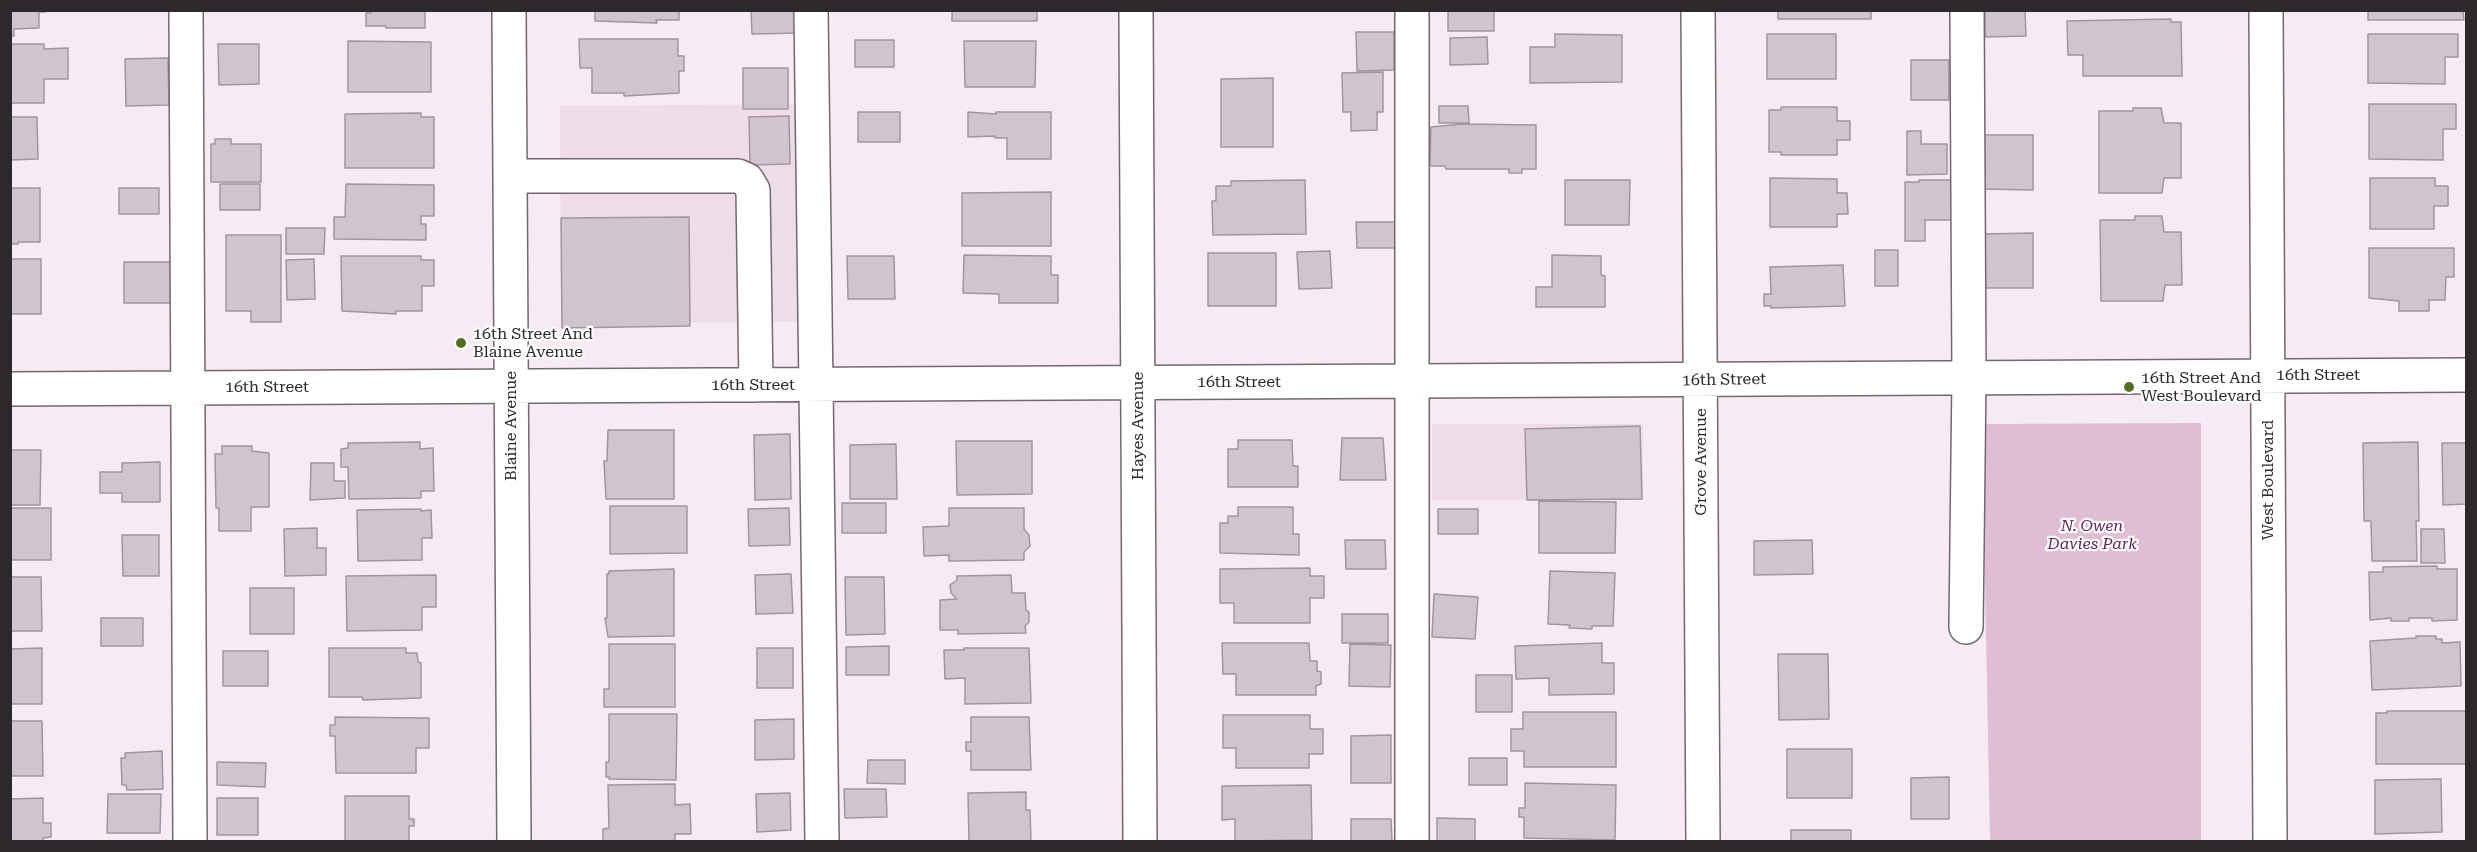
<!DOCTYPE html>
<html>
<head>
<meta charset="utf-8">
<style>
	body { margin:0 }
	#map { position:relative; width:2477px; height:852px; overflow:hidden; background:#f7ebf3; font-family:"Roboto Serif",serif }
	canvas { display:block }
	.frame { position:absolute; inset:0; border:12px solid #2d282b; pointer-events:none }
</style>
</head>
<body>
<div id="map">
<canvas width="2477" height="852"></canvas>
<div class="frame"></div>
</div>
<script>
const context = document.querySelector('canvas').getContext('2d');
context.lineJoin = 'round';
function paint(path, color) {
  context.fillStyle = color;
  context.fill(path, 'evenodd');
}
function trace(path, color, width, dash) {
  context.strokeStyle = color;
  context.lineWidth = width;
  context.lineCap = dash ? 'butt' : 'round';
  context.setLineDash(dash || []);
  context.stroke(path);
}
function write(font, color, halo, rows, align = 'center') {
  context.font = font + ' "Roboto Serif",serif';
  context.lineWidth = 4.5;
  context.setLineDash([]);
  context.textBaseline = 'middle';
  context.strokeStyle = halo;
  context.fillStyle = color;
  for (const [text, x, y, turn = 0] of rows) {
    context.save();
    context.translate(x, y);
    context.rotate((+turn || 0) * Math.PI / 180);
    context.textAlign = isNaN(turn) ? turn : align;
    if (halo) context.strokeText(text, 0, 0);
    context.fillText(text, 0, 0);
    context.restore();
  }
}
paint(new Path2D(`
	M802 104 804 322 561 323 560 106Z
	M1432 424H1643V500H1432Z`), '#efdce9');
paint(new Path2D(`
	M2201 423V841H1990L1982 424Z`), '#dfbdd4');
const building = new Path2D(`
	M10 10H46V12H39V28L14 29V36H10Z
	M371 10H438V11H425V28H386V26H366V13H371Z
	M595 10H679V20H656L657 23 595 21Z
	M751 10H799L800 33 752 34Z
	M952 10H1037V21H952Z
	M1206 10H1281V11H1206Z
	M1448 10H1494V31H1448Z
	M1778 10H1871V19H1778Z
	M1985 10H2025L2026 36 1985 37Z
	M2368 10H2463L2464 20H2368Z
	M2171 19V22H2181L2182 76H2083V55H2068L2067 21Z
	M1356 32H1394V70L1357 71Z
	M1555 34 1622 35V82L1530 83V47H1555Z
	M1767 34H1836V79H1767Z
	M2368 34H2458V57H2445V84L2368 83Z
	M1487 37 1488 64 1450 65V38Z
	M579 39H678V56H684V71H679V93L624 96V93H592V68H580Z
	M855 40H894V67H855Z
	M348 41 431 42V92H348Z
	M964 41H1036L1035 87H965Z
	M10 44H44V49L68 48V79H44V103H10Z
	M218 44H259V84L219 85Z
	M168 58 169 105 126 106 125 59Z
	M1911 60H1949V100H1911Z
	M743 68H788V109H743Z
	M1383 72V112H1377V130L1351 131V112H1343L1342 73Z
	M1273 78V147H1221V79Z
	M2369 104H2456V129H2443V160L2369 159Z
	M1439 106H1468L1469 123H1439Z
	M1781 107H1837V121H1850V140H1837V155H1781V152H1769V110H1781Z
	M2133 108H2161L2164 123H2181V178H2164L2162 193H2099V111H2133Z
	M858 112H900V142H858Z
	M968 112 996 114V112H1051V159H1007V138H995V136L968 137Z
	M421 113V117H434V168H345V114Z
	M789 116 790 164 750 165 749 117Z
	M10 117H37L38 159 10 160Z
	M1462 124 1536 125V169H1522V173H1509V169H1446L1445 166H1430L1431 127Z
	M1907 131H1921V144H1947V174L1907 175Z
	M1984 135H2033V190L1984 189Z
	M215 139H231V144H261V182H211V144H215Z
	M1770 178 1837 179V193H1847L1848 214H1837V227H1770Z
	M2370 178H2435V186H2448V206H2434V229H2370Z
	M1305 180 1306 234 1213 235 1212 201H1216V186H1231V181Z
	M1565 180H1630L1629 225H1565Z
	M1919 180H1958V220H1925V241H1905V182H1919Z
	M220 184H260V210H220Z
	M346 184 434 185V216H421V224H426V240L334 239V217H345Z
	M10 188H40V242H18V244H10Z
	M119 188H159V214H119Z
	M1051 192V246H962V193Z
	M2135 216H2162L2164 232H2181L2182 285H2165L2163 301H2101L2100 220H2135Z
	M689 217 690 326 562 328 561 218Z
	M1356 222H1395L1396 248H1357Z
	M286 228H325L324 254H286Z
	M2033 233V288H1985L1984 234Z
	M226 235H281V322H251V311H226Z
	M2369 248H2454V277H2446L2445 300H2429V311H2399V301L2369 298Z
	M1875 250H1898V286H1875Z
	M1330 251 1332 288 1299 289 1297 252Z
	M1208 253H1276V306H1208Z
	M964 255 1051 256V275H1058V303H999V294L963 293Z
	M1552 255 1601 256V275L1605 276V307H1536V287H1552Z
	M341 256H421V260H434V286H422V311H396V314L342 311Z
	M847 256H894L895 299H848Z
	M10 259H41V314H10Z
	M314 259 315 299 287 300 286 260Z
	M124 262H175V303H124Z
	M1843 265 1845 306 1771 308V306H1764V294H1771L1770 267Z
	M1640 426 1642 499 1527 500 1525 429Z
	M608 430H674V499H606L604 461H607Z
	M790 434 791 499 755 500 754 435Z
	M1342 438H1383L1386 480H1340Z
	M1238 440H1292L1293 466H1298V487H1228V449H1238Z
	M956 441H1032V494L957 495Z
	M420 442V449L433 448 434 491H421V498L349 499 348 467H341V449L348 448V443Z
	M2418 442 2419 521H2416L2417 561H2372L2371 521H2364L2363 443Z
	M2442 443H2466V504L2443 505Z
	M896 444 897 499H850V445Z
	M222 446H252V451L269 453V507H251V531H219V508H216L215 454H222Z
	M10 450H41L40 505H10Z
	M160 462V502H122V493H100V472H122V463Z
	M311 463H334V481H345V498L310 500Z
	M1539 501 1616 502 1615 553H1539Z
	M842 503H886V533H842Z
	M610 506H687V553L610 554Z
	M1238 507H1293V534H1299V555L1220 553V523H1228V516H1238Z
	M10 508H51V560H10Z
	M789 508 790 545 749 546 748 509Z
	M949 508H1024V529L1029 535 1030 546 1024 552V560L949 561V555L924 556 923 527 949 526Z
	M421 509V511L431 510 432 538H422V560L358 561 357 510Z
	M1438 509H1478V534H1438Z
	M317 528V548H326V575L285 576 284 529Z
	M2421 529H2444L2445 563H2421Z
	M122 535H159V576H123Z
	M1345 540H1385L1386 569H1346Z
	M1812 540 1813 574 1754 575V541Z
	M2437 566V569H2457V620L2432 621V618H2409V621H2391V618L2370 620 2369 572H2383V567Z
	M1310 568V576H1324V598H1310V623H1234V603H1220V569Z
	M674 569V636L608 637 605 618H607V574H609V571Z
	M1550 571 1615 573 1613 626H1592V629L1569 628 1570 625 1548 624Z
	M791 574 793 613 756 614 755 575Z
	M436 575V607H422V630L347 631 346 576Z
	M1011 575 1012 593H1025L1026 610 1029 612V622L1025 626 1026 633 958 634V630H940V600L957 599 951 593 950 585 957 580V576Z
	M10 577H41L42 631H10Z
	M845 577H884L885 634 846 635Z
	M250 588H294V634H250Z
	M1434 594 1478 597 1475 639 1432 637Z
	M1342 614H1388V643H1342Z
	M101 618H143V646H101Z
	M2416 636H2436V639H2442V643L2460 642 2461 686 2372 690 2370 641 2416 638Z
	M1222 643H1309L1310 661H1317V671L1321 672V684L1316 686V695H1236V674H1223Z
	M1602 643V663H1614V694L1549 695V678L1516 679 1515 646Z
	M609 644H675V707H604V689H609Z
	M1350 644 1391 645 1390 687 1349 686Z
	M889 646V675H846V647Z
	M42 648V704H10V649Z
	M329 648H406V653H417L418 662 421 663V698L363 700 362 697H329Z
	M757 648H793V688H757Z
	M964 648H1029L1031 703 965 704V678L945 679 944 650H964Z
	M223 651H268V686H223Z
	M1778 654H1828L1829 719 1779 720Z
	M1476 675H1512V712H1476Z
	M2387 711H2466V764H2376V713H2387Z
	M1523 712H1616V767H1524V751H1511V729H1523Z
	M609 714H677L676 780 609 779 610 777H606V762H609Z
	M1223 715H1310V729H1323V754H1309V768H1236V748H1223Z
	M335 717 429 718V748H416V773H336L335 736H330V725H335Z
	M971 717H1029L1031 770H971V751H966V742H971Z
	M794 719V759L755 760V720Z
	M10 721H42L43 776H10Z
	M1391 735V783H1351V736Z
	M1787 749H1852V798H1787Z
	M162 751 163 789 127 790 126 785H122L121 758H125V753Z
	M1469 758H1507V785H1469Z
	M868 760H905V784L867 783Z
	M217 762 266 763 265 787 217 785Z
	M1949 777V819H1911V778Z
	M2441 779 2442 832 2375 834V780Z
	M1525 783 1616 785 1615 840 1524 838V817H1519V808H1525Z
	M675 784V805L690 804 691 834H675V842H603V829L609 828 608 785Z
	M1311 785 1312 840 1235 841V819L1222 820V786Z
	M844 789H886L887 817 845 818Z
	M1026 792V810H1030L1031 842H969L968 793Z
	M790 793 791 830 757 832 756 794Z
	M108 794H161L160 833H107Z
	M345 796H409V819H414V826H409V842H345Z
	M43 798V823H51V837L43 838V842H10V799Z
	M217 798H258V835H217Z
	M1437 818 1475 819V842H1437Z
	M1351 819H1391L1392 842H1351Z
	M1791 830H1851V842H1791Z`);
paint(building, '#d1c5cd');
trace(building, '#a1969e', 1.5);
const minor = new Path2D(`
	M186 10 190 842
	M509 10 514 842
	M811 10 822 842
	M1136 10 1140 842
	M1412 10V842
	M1698 10 1703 842
	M2266 10 2270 842
	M510 176H738L747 180 753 190 756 385
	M10 389 2466 375
	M1966 627 1969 377 1967 10`);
trace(minor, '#72686f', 36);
trace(minor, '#fff', 33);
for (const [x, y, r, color] of [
	[461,343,6,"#526e22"],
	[2129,387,6,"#526e22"]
]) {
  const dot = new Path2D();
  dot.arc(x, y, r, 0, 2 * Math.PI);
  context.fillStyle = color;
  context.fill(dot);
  trace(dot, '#fff', 2);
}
write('16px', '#2d282b', '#fff', [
	["16th Street And",473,334],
	["Blaine Avenue",473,352],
	["16th Street And",2141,378],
	["West Boulevard",2141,396]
], 'left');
write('16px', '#2d282b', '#fff', [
	["16th Street",2318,375],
	["16th Street",1724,380,-1],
	["16th Street",1239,382],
	["16th Street",753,385],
	["16th Street",267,387],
	["Blaine Avenue",511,426,-90],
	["Hayes Avenue",1138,426,-90],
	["Grove Avenue",1701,462,-90],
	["West Boulevard",2268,480,-90]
]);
write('italic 16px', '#622454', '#fff', [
	["N. Owen",2092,526],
	["Davies Park",2092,544]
]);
</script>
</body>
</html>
